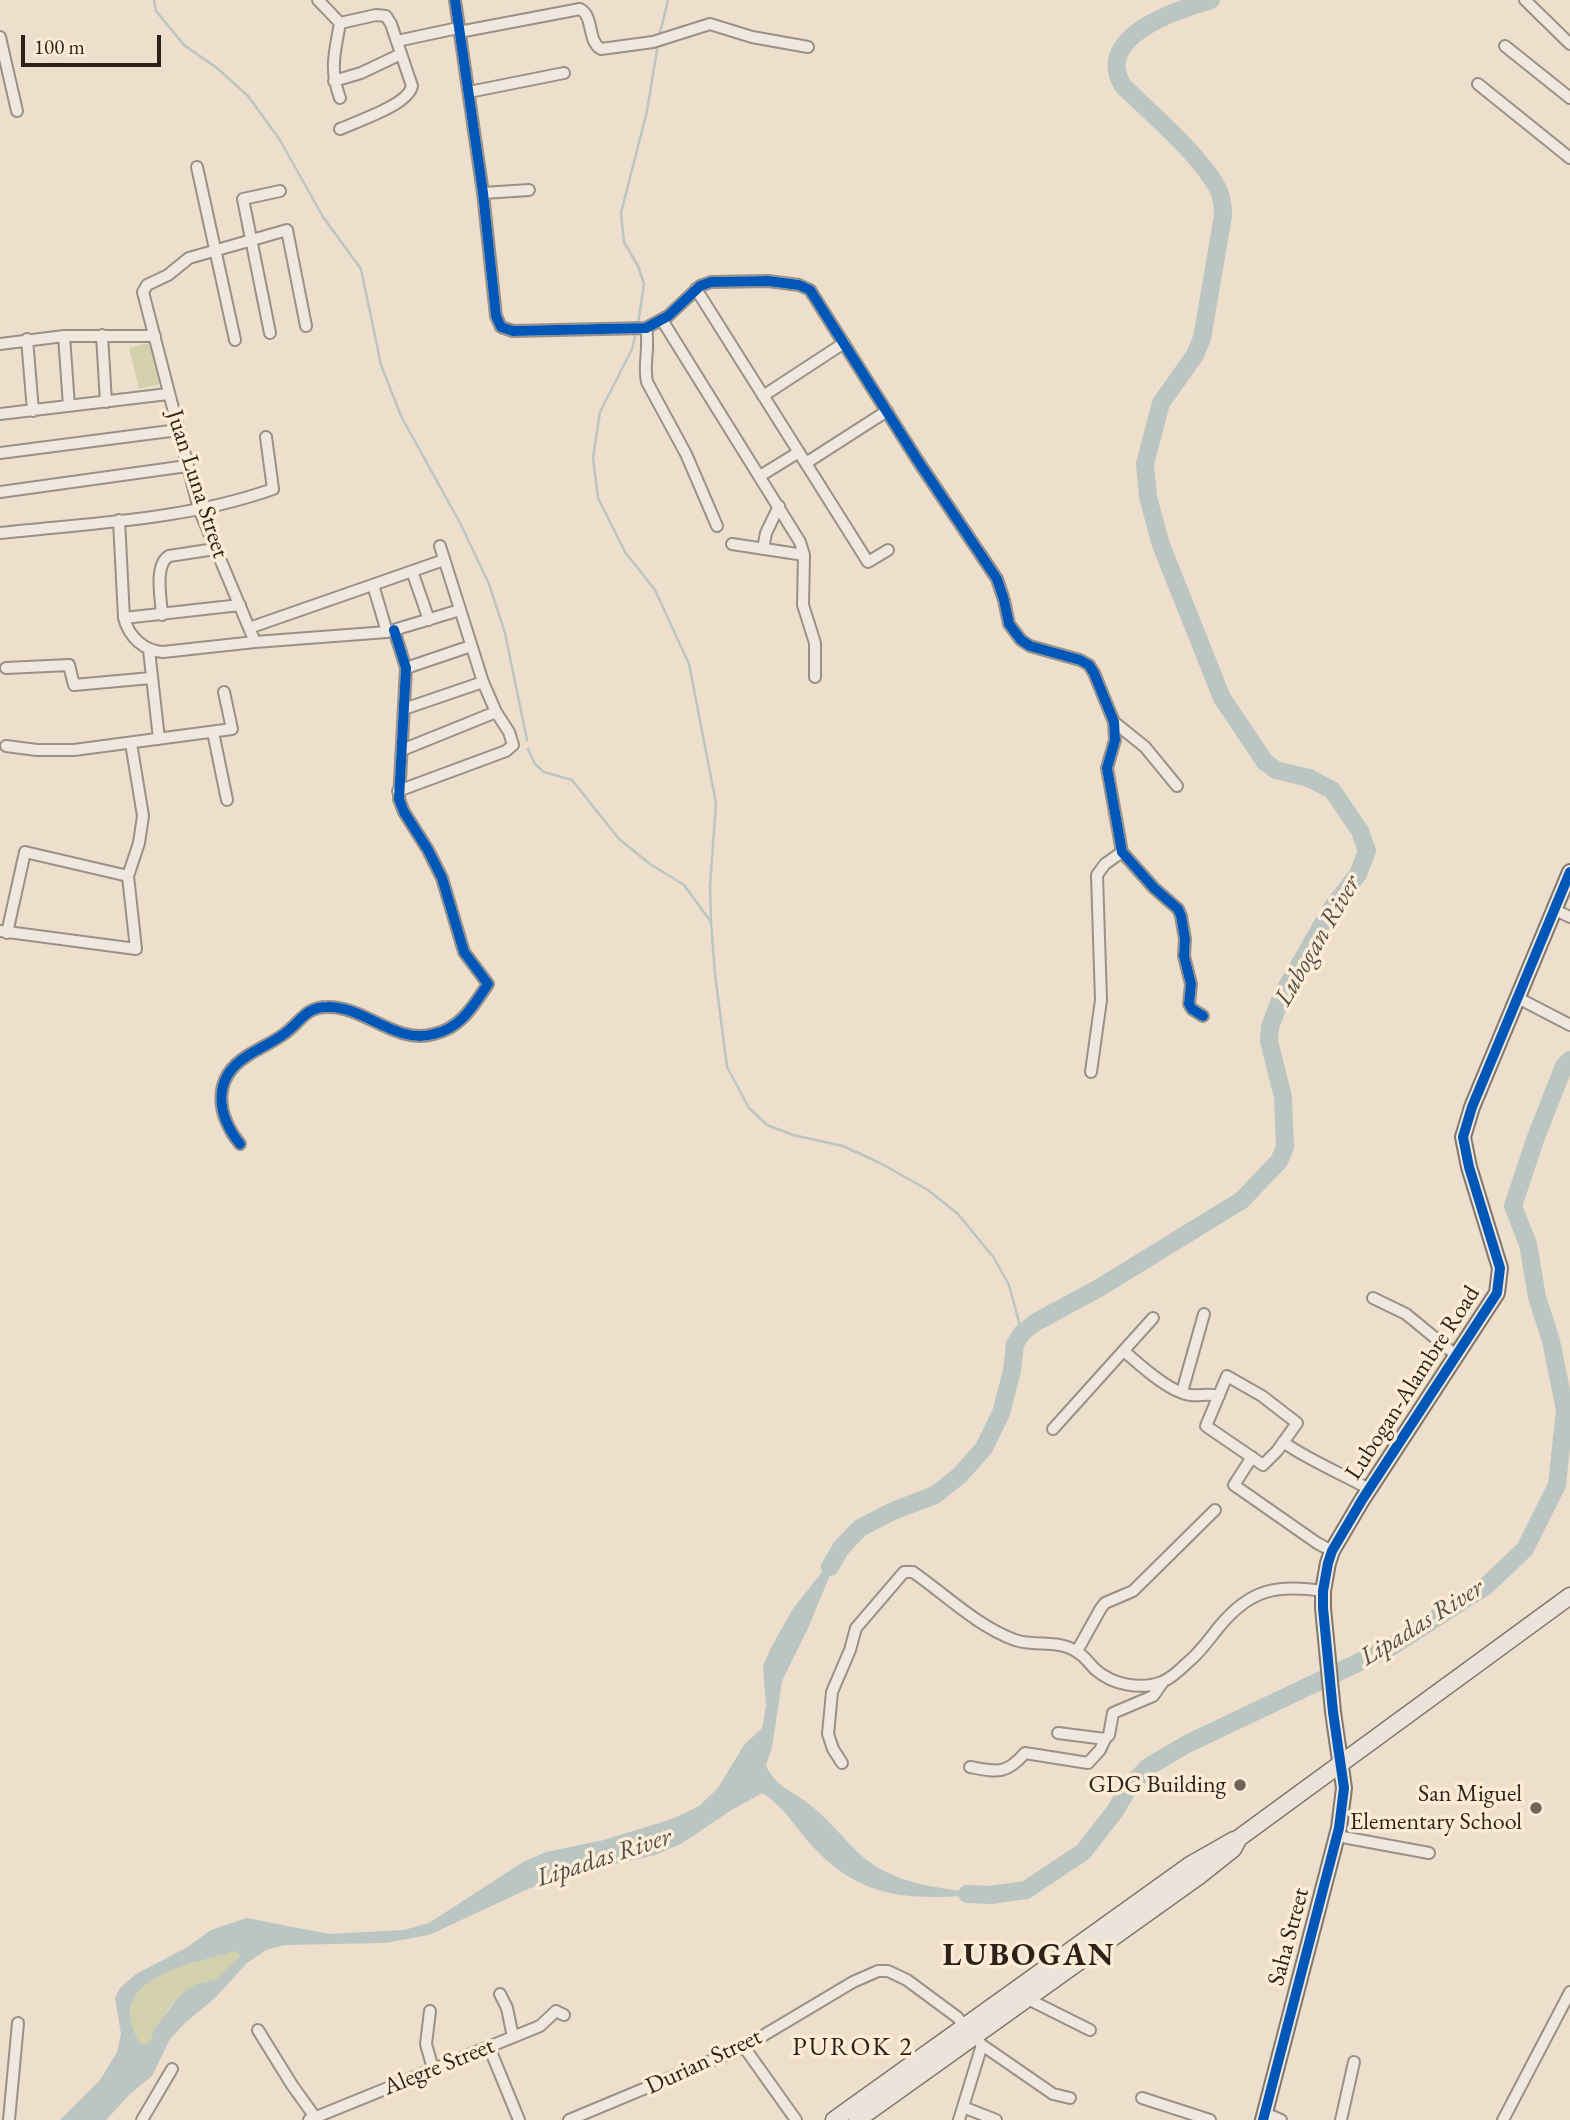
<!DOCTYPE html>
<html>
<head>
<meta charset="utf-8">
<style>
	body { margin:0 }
	#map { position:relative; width:1570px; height:2120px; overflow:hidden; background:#eddfcc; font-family:"EB Garamond",serif }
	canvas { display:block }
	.scale { position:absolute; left:21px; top:35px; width:140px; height:32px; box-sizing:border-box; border:4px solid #2d2119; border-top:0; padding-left:9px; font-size:21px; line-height:24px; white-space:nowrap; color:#2d2119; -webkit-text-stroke:5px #fcecd5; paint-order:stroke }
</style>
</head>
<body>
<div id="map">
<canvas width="1570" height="2120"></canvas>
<div class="scale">100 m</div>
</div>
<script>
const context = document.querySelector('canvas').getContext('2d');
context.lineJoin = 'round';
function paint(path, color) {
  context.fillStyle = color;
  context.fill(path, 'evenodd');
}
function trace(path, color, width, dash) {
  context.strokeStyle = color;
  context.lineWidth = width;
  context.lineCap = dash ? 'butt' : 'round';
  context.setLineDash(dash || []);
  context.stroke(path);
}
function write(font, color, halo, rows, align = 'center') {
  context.font = font + ' "EB Garamond",serif';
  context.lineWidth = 7;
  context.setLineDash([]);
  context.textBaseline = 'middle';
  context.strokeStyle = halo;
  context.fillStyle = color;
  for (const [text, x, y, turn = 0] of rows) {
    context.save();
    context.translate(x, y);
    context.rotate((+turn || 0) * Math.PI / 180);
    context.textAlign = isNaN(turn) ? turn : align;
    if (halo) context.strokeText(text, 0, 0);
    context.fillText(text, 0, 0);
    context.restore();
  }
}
paint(new Path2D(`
	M149 343 159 384 139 389 129 348Z
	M236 1951 240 1956 217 1979 195 1985 178 1997 168 2009 149 2043 145 2046 141 2044C99 1978 192 1964 236 1951Z`), '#d3d0ac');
paint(new Path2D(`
	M841 1548 809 1626 782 1681 772 1748 766 1765C775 1787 793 1791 809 1804 829 1819 844 1840 863 1857 899 1887 945 1888 990 1895 917 1898 868 1905 814 1848 796 1829 785 1807 762 1793L730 1811 681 1844 655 1855 563 1876 528 1889 429 1935 385 1943 285 1945 266 1950 247 1963 215 1998 184 2024 170 2039 152 2076 130 2094 106 2120H60L100 2080 117 2052 121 2034 115 1998 120 1988 136 1974 186 1948 211 1930 247 1918 329 1934 404 1930 429 1923 523 1862 546 1852 604 1840 672 1819 699 1806 718 1788 744 1745 762 1728 766 1706 763 1666 771 1648 792 1610ZM236 1951 240 1956 217 1979 194 1985 178 1997 156 2027 149 2043 145 2045 141 2044C99 1978 192 1964 236 1951Z`), '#bbc5c2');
trace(new Path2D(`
	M154 0 156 11 184 45 217 68 248 96 280 140 323 217 361 269 381 365 401 416 460 523 489 584 505 633 527 740
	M659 37 668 0
	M638 324 644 284 638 266 624 242 621 213 647 111 658 44
	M636 332 632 349 600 412 593 458 598 498 625 552 655 590 689 664 716 803 710 886 711 922 715 974 727 1067 749 1108 767 1125 793 1135 843 1146 880 1163 928 1190 958 1214 994 1258 1009 1285 1022 1333
	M528 749 535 764 544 772 572 780 619 839 650 864 684 885 711 922`), '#bbc5c2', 2.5);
trace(new Path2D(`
	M830 1567 841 1548 860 1528 893 1511 935 1495 959 1476 984 1448 1001 1413 1012 1371 1015 1344 1022 1333 1036 1322 1099 1288 1242 1200 1279 1161 1285 1147 1283 1097 1269 1041 1270 1027 1282 995 1332 908 1358 874 1367 851 1360 831 1332 790 1309 778 1276 770 1265 762 1222 698 1161 545 1148 497 1145 464 1161 403 1195 355 1202 338 1223 216C1223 206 1222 197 1218 189 1201 156 1151 113 1123 86 1093 37 1176 10 1211 0
	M967 1894 990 1895 1026 1890 1083 1852 1115 1811 1129 1787 1148 1767 1187 1744 1391 1647 1486 1586 1525 1549 1557 1485 1565 1410 1551 1341 1537 1297 1528 1244 1513 1206 1536 1137 1564 1066 1570 1060`), '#bbc5c2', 18);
const street = new Path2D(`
	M318 0 340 23
	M455 0 483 193 496 316 501 327 513 331 646 328 668 316 700 286 711 282 768 281 799 285 810 290 918 461 997 579 1004 600 1009 624 1021 640 1030 646 1080 660 1089 665 1094 673 1114 722 1115 740 1107 768 1122 852 1154 888 1178 909 1181 916 1185 939 1184 956 1191 984 1189 1004 1192 1009 1203 1016
	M1525 0 1570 44
	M340 23C335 52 329 69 340 98
	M459 32 580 9C594 16 587 41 601 49L653 42 710 24 752 37 808 47
	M0 37 17 111
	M397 41 458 28
	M1505 46 1570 98
	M334 81 361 73 401 54
	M1478 84 1570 158
	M469 92 564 73
	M340 129C358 121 408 105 412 86L391 24 386 16 376 15 340 23
	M197 167 235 340
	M483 193 529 190
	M696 289 868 562 888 550
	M662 320 800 542 804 555 803 605 815 643V677
	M646 328C650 347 643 364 647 382L686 454 717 526
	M270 333 243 199 280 191
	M102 335 106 402
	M64 336 69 406
	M27 339 33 411
	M0 344 64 336H155
	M763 396 844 343
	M0 414 168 394
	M0 453 178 430
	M806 463 887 411
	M760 476 799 452
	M0 492 187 466
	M119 520 124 618C129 637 144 651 163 652L255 642 387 632 460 610
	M0 533C91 523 186 520 273 489L266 437
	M732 544 804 555
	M763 549 766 533 779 506
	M412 571 429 620
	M373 585 387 632
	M162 615C161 598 154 565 169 556L215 549
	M124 618 240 605
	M249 628 444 560
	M255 642 199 509 143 292 147 285 168 275 189 258 287 230 306 326
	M149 650 159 739
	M6 668 69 665 74 685 151 678
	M406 668 471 646
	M404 709 483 682
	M1114 722 1145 747 1177 786
	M213 732 227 800
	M6 746 37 750H74L232 729 224 692
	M402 750 496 712
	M398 791 506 751 513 745 509 732 496 712 483 682 440 546
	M1555 910 1570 917
	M0 931 136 949 128 876 139 843 143 816 131 743
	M7 933 25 852 128 876
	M1518 998 1570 1025
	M1091 1072 1101 1000 1097 875 1105 864 1122 852
	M240 1144C217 1115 211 1079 247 1056 259 1048 272 1043 284 1034 300 1023 305 1007 327 1007 365 1006 395 1045 434 1034 461 1028 474 1005 488 984L464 952 442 878 428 850 404 812 399 799 406 668 394 630
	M1373 1298 1406 1314 1457 1356
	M1124 1351C1139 1364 1170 1393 1191 1395 1201 1396 1208 1393 1219 1396
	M1227 1376 1262 1396 1297 1423 1277 1451 1263 1465 1206 1426Z
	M1182 1392 1204 1314
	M1053 1429 1153 1318
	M1283 1442C1310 1461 1341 1473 1369 1489
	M1252 1457 1234 1485 1317 1543 1332 1551
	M1077 1651 1101 1608 1105 1603 1133 1591 1215 1510
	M1058 1733 1105 1739 1109 1735 1113 1713 1153 1696 1163 1682
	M842 1763 833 1749 828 1734 832 1692 850 1650 856 1628 904 1572H913C946 1595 977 1626 1015 1640 1035 1647 1059 1639 1077 1652 1085 1656 1090 1665 1096 1670 1113 1685 1141 1690 1162 1682 1171 1678 1180 1670 1187 1663 1200 1653 1209 1639 1219 1627 1250 1589 1277 1584 1323 1591
	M970 1767C997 1772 1006 1775 1025 1753L1088 1763 1100 1750 1105 1739
	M1337 1836 1429 1853
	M500 1994 507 2008 513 2037
	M1026 1998 1090 2030
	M430 2011 426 2044 433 2069
	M258 2030 292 2085 315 2117
	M489 2047 519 2120
	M744 2047 796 2120
	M1142 2098 1210 2120
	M963 2107 996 2120
	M1265 2113 1281 2120
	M9 2120 18 2023
	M142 2120 172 2069
	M309 2120 540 2026 556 2011 564 2015
	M569 2120 744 2047 853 1982 878 1971H888L907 1980 957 2017 982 2045 1053 2094 1070 2098
	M959 2120 982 2045
	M1341 2120 1354 2062
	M1503 2120 1570 1992`);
const secondary = new Path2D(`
	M1263 2120 1339 1828 1344 1788 1333 1712 1323 1608V1591L1328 1563 1332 1551 1362 1500 1497 1293 1500 1268 1469 1167 1463 1137 1472 1107 1570 872`);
const primary = new Path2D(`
	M834 2120 1190 1865 1234 1840
	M857 2120 1199 1876 1233 1849 1239 1838 1570 1596`);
trace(street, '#9a9186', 14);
trace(secondary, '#80776d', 18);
trace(primary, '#80776d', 19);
trace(street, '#efe8df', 10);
trace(secondary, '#efe8df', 14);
trace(primary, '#ece4da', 16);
trace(new Path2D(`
	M455 0 483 193 496 316 501 327 513 331 646 328 668 316 700 286 711 282 768 281 799 285 810 290 918 461 997 579 1004 600 1009 624 1021 640 1030 646 1080 660 1089 665 1094 673 1114 722 1115 740 1107 768 1122 852 1154 888 1178 909 1181 916 1185 939 1184 956 1191 984 1189 1004 1192 1009 1203 1016
	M240 1144C217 1115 211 1079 247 1056 259 1048 272 1043 284 1034 300 1023 305 1007 327 1007 365 1006 395 1045 434 1034 461 1028 474 1005 488 984L464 952 442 878 428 850 404 812 399 799 406 668 394 630
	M1263 2120 1339 1828 1344 1788 1333 1712 1323 1608V1591L1328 1563 1332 1551 1362 1500 1497 1293 1500 1268 1469 1167 1463 1137 1472 1107 1570 872`), '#0057b8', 10);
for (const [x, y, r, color] of [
	[1240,1785,7,"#706458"],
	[1536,1808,7,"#706458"]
]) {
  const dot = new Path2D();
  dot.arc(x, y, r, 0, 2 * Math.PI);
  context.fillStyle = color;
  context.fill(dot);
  trace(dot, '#fcecd5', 2.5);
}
write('24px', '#2d2119', '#fcecd5', [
	["Juan Luna Street",197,484,72],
	["Lubogan-Alambre Road",1413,1383,-57],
	["Saha Street",1289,1937,-75],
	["Durian Street",704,2062,-25],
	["Alegre Street",439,2067,-22]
]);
write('24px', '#2d2119', '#fcecd5', [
	["GDG Building",1226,1785],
	["San Miguel",1522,1794],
	["Elementary School",1522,1822]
], 'right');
write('italic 26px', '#514f4a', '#fcecd5', [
	["Lubogan River",1318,941,-60],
	["Lipadas River",1422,1623,-32],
	["Lipadas River",604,1858,-18]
]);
context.letterSpacing = '2px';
write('26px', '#2d2119', '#fcecd5', [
	["PUROK 2",853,2048]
]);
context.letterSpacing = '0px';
context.letterSpacing = '2px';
write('bold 32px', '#2d2119', '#fcecd5', [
	["LUBOGAN",1029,1956]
]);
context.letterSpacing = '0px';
</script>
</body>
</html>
